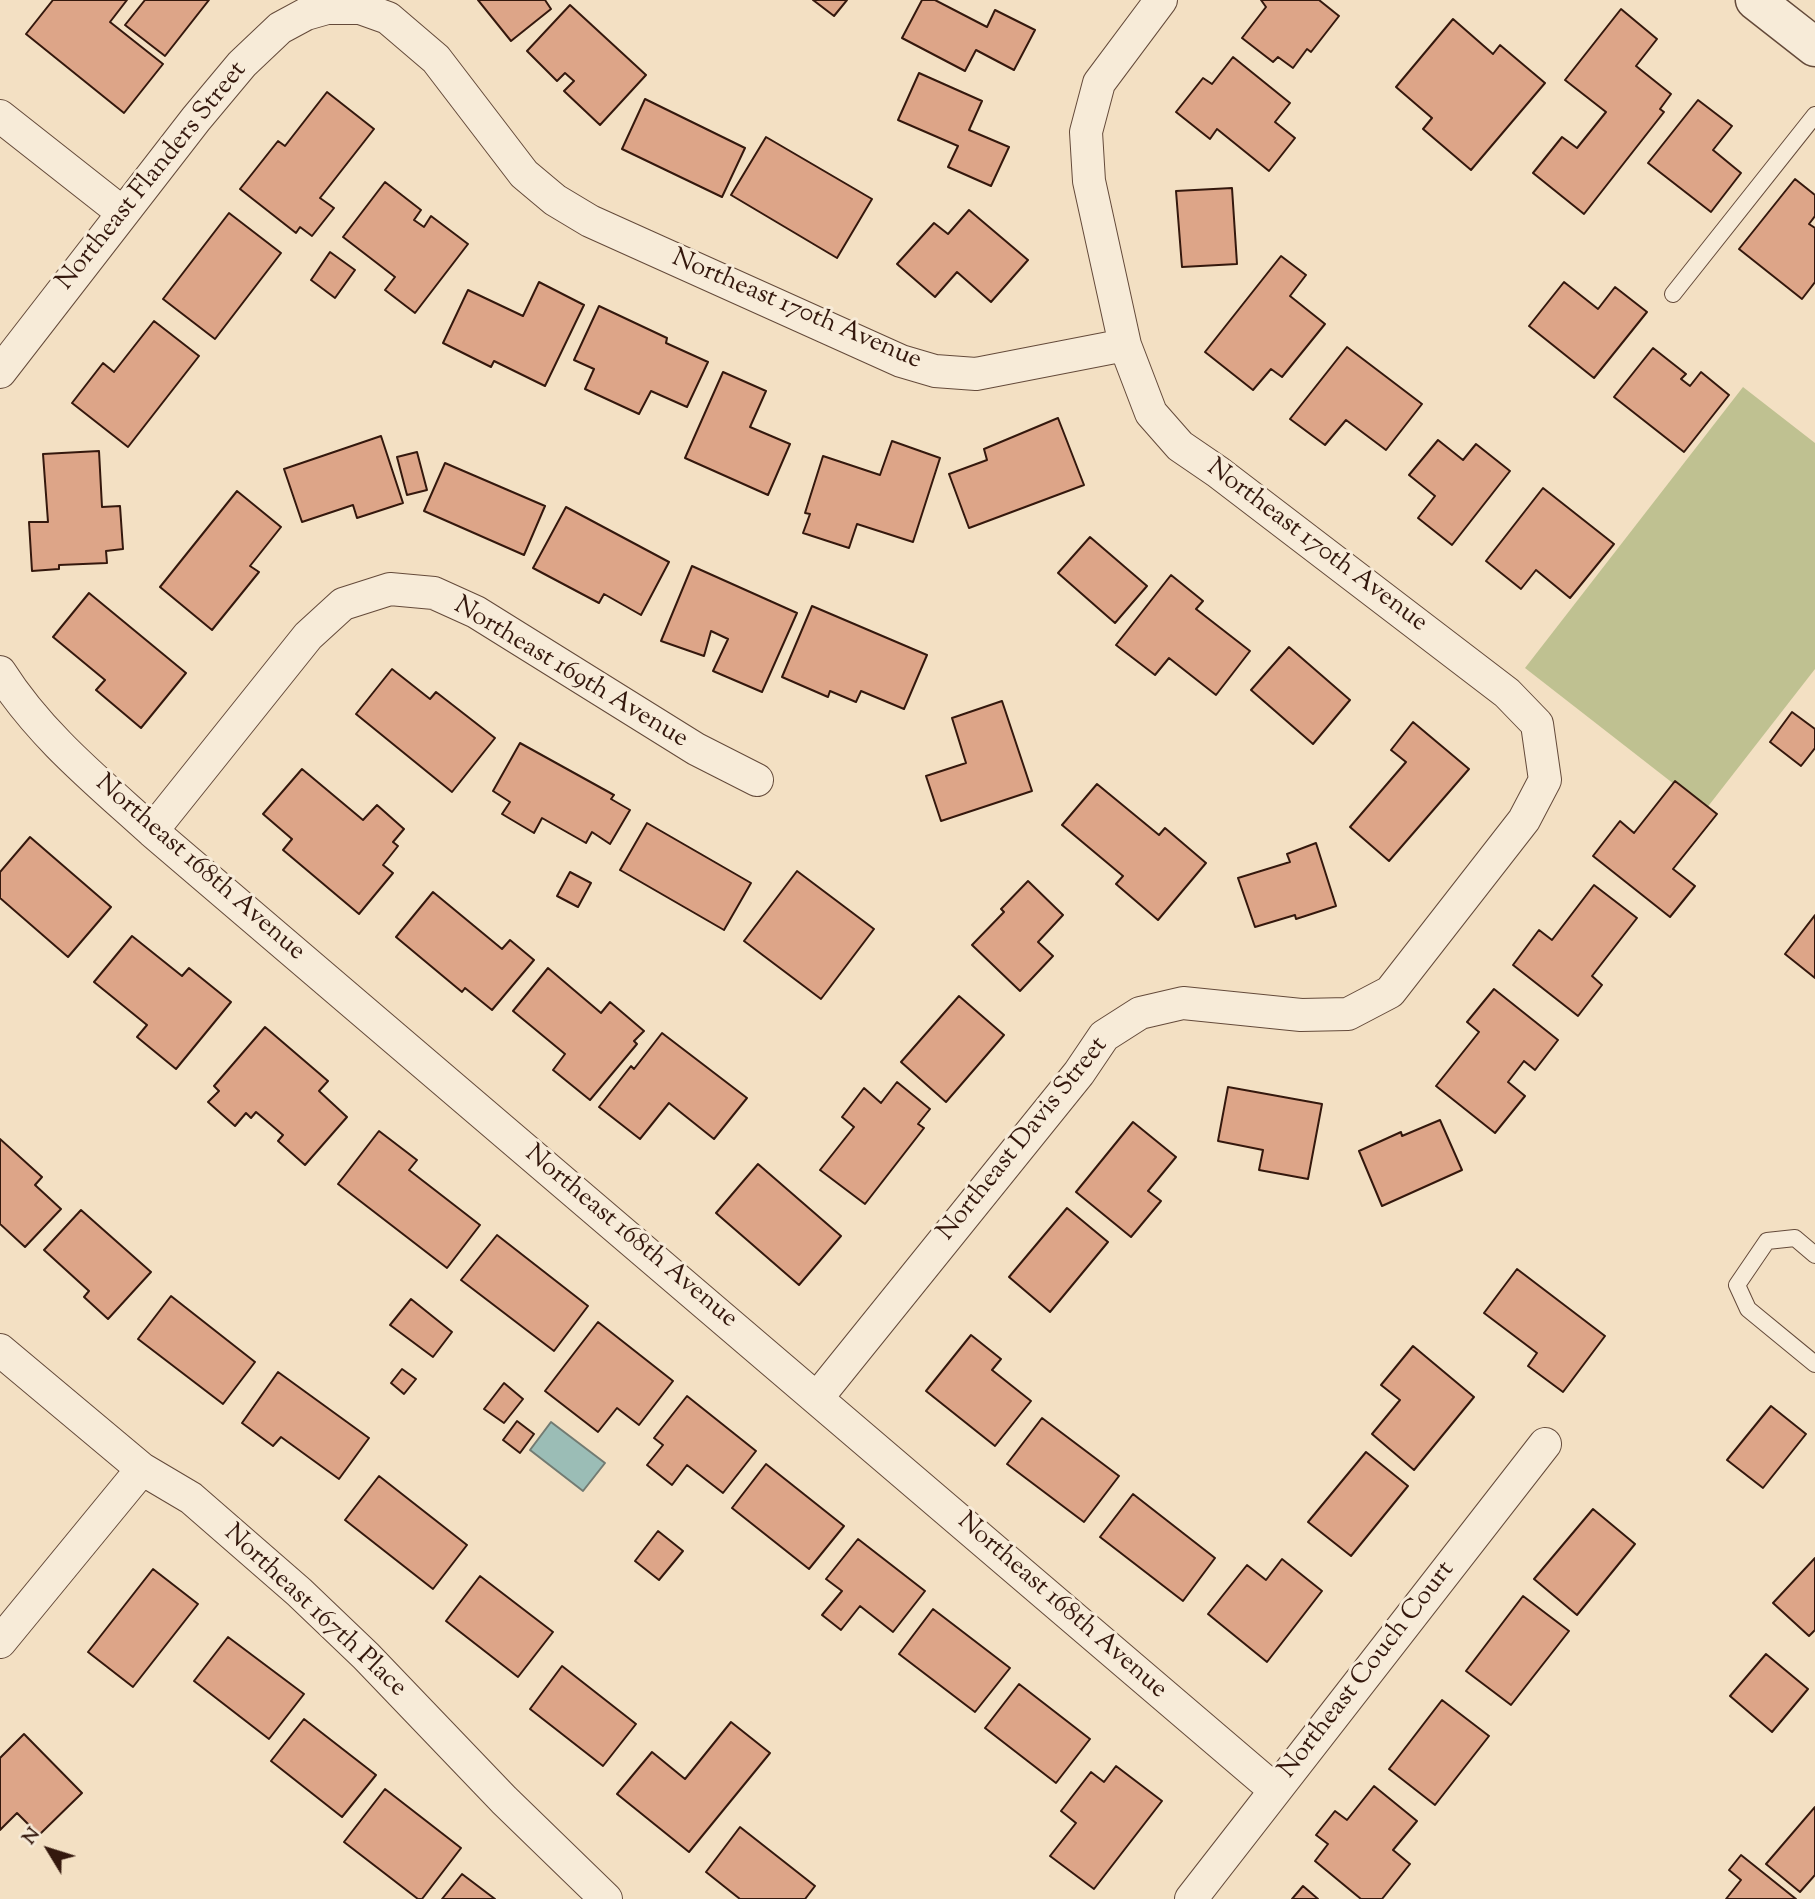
<!DOCTYPE html>
<html>
<head>
<meta charset="utf-8">
<style>
	body { margin:0 }
	#map { position:relative; width:1815px; height:1899px; overflow:hidden; background:#f3e0c3; font-family:"Sorts Mill Goudy",serif }
	canvas { display:block }
	.north { position:absolute; left:14px; top:1815px; width:70px; height:70px; -webkit-text-stroke:5px #f7ebd8; paint-order:stroke; rotate:308deg; font-size:19px; font-weight:700; line-height:28px; text-align:center; color:#34180d }
	.north::after { content:''; display:block; margin:auto; width:24px; height:32px; background:#34180d; clip-path:polygon(50% 0,100% 100%,50% 72%,0 100%) }
</style>
</head>
<body>
<div id="map">
<canvas width="1815" height="1899"></canvas>
<div class="north">N</div>
</div>
<script>
const context = document.querySelector('canvas').getContext('2d');
context.lineJoin = 'round';
function paint(path, color) {
  context.fillStyle = color;
  context.fill(path, 'evenodd');
}
function trace(path, color, width, dash) {
  context.strokeStyle = color;
  context.lineWidth = width;
  context.lineCap = dash ? 'butt' : 'round';
  context.setLineDash(dash || []);
  context.stroke(path);
}
function write(font, color, halo, rows, align = 'center') {
  context.font = font + ' "Sorts Mill Goudy",serif';
  context.lineWidth = 6;
  context.setLineDash([]);
  context.textBaseline = 'middle';
  context.strokeStyle = halo;
  context.fillStyle = color;
  for (const [text, x, y, turn = 0] of rows) {
    context.save();
    context.translate(x, y);
    context.rotate((+turn || 0) * Math.PI / 180);
    context.textAlign = isNaN(turn) ? turn : align;
    if (halo) context.strokeText(text, 0, 0);
    context.fillText(text, 0, 0);
    context.restore();
  }
}
paint(new Path2D(`
	M1743 387 1815 443V669L1706 809 1525 668Z`), '#bfc191');
const water = new Path2D(`
	M551 1422 605 1463 583 1491 530 1450Z`);
paint(water, '#9bbdb6');
trace(water, '#727b72', 2);
const building = new Path2D(`
	M53 0H127L110 22 163 64 124 113 26 34Z
	M145 0H209L165 56 125 25Z
	M478 0H545L551 9 511 41Z
	M813 0H847L834 16Z
	M922 0H935L987 27 995 10 1035 30 1014 70 976 50 965 71 902 38Z
	M1261 0H1319L1339 16 1311 52 1307 49 1293 68 1278 57 1273 62 1242 38 1266 7Z
	M570 5 646 75 600 125 564 91 574 81 565 73 557 81 527 51Z
	M1621 9 1657 39 1636 66 1671 94 1660 109 1664 112 1584 214 1533 173 1562 137 1577 148 1606 112 1565 80Z
	M1453 19 1493 54 1500 45 1545 83 1471 170 1423 129 1432 118 1396 87Z
	M1233 57 1290 103 1275 122 1295 138 1269 171 1217 129 1210 139 1176 112 1203 78 1212 84Z
	M919 73 982 101 969 130 1009 147 991 186 948 167 958 146 898 120Z
	M327 92 374 129 320 198 334 208 312 236 300 227 296 233 240 189 278 141 285 146Z
	M645 99 745 148 722 197 622 149Z
	M1698 100 1732 126 1713 150 1741 173 1711 212 1648 163Z
	M766 137 872 199 837 258 731 195Z
	M1795 179 1815 195V216L1809 224 1815 228V282L1802 299 1739 249Z
	M385 182 421 210 414 220 424 227 431 216 468 244 415 313 385 290 395 277 343 237Z
	M1232 188 1237 264 1182 267 1176 191Z
	M969 210 1028 260 991 302 957 272 935 297 897 264 934 223 948 234Z
	M229 213 281 253 215 339 163 299Z
	M330 252 355 270 335 298 311 280Z
	M1281 256 1306 275 1290 296 1325 324 1282 377 1271 369 1253 390 1205 352Z
	M539 282 584 305 545 386 494 361 491 367 443 343 468 290 523 316Z
	M1564 282 1598 309 1615 287 1647 312 1594 378 1529 326Z
	M599 306 667 338 666 343 708 362 687 407 651 391 639 414 585 389 594 369 574 360Z
	M154 321 199 356 128 447 72 403 103 363 114 372Z
	M1347 347 1422 404 1386 450 1346 420 1325 445 1290 419Z
	M1653 348 1686 374 1681 379 1690 386 1701 372 1729 395 1684 452 1614 397Z
	M723 372 766 391 750 427 790 444 768 495 685 458Z
	M1058 418 1084 485 969 528 949 474 987 460 984 449Z
	M381 436 403 503 357 518 353 505 302 522 284 469Z
	M1438 440 1463 460 1476 444 1510 471 1452 545 1418 518 1435 496 1409 475Z
	M892 441 940 458 913 542 857 524 849 548 803 533 810 514 805 513 823 456 880 475Z
	M99 451 102 507 120 506 123 549 106 551 107 563 59 565V569L32 571 29 522H48L43 454Z
	M417 452 427 490 407 495 397 457Z
	M445 463 545 506 524 555 424 511Z
	M1543 488 1614 544 1570 598 1536 570 1521 589 1486 561Z
	M237 491 281 527 250 566 259 572 212 630 160 587Z
	M566 507 669 562 641 615 604 594 599 603 533 568Z
	M1090 537 1147 586 1115 623 1058 573Z
	M692 566 797 613 762 692 713 671 728 639 711 631 704 656 661 641Z
	M1171 575 1203 601 1196 609 1250 651 1216 695 1169 658 1155 675 1116 645Z
	M89 593 186 673 141 728 96 690 105 680 53 637Z
	M812 606 927 655 904 709 861 691 856 702 830 691 828 697 782 677Z
	M1289 647 1350 700 1313 744 1251 690Z
	M392 669 430 699 436 692 495 738 452 792 356 714Z
	M1002 701 1032 791 941 821 926 776 966 763 952 718Z
	M1792 712 1815 729V748L1801 766 1770 742Z
	M1413 722 1469 769 1389 861 1350 827 1406 762 1391 750Z
	M520 743 614 795 611 799 630 810 610 844 592 832 586 843 542 818 534 833 502 814 510 802 493 791Z
	M302 769 363 820 377 805 404 829 393 842 398 846 383 865 393 873 359 914 283 850 292 839 263 814Z
	M1675 781 1717 814 1673 869 1695 886 1670 917 1593 856 1620 821 1634 833Z
	M1097 784 1159 835 1165 828 1206 863 1158 920 1116 884 1123 876 1062 825Z
	M647 823 751 883 724 930 620 870Z
	M30 837 111 907 68 957 0 898V872Z
	M1316 843 1336 906 1296 919 1295 915 1255 927 1238 878 1290 862 1287 854Z
	M797 871 874 929 821 999 744 941Z
	M570 872 591 883 578 907 557 896Z
	M1028 881 1063 915 1038 942 1053 956 1020 991 972 945 1004 912 1001 909Z
	M1594 885 1637 918 1592 976 1602 985 1578 1016 1513 965 1539 930 1552 940Z
	M433 892 502 949 510 940 534 960 492 1010 465 988 462 992 396 937Z
	M1815 915V978L1785 954Z
	M132 936 182 976 189 968 231 1002 176 1069 137 1037 147 1025 94 982Z
	M548 968 601 1013 610 1002 644 1031 634 1041 637 1044 590 1100 553 1070 565 1054 513 1011Z
	M1494 989 1558 1040 1535 1070 1524 1061 1508 1082 1525 1096 1495 1133 1436 1086 1479 1032 1467 1022Z
	M959 996 1004 1035 946 1102 901 1062Z
	M265 1027 328 1081 319 1091 347 1117 305 1165 278 1141 283 1135 256 1112 251 1118 246 1113 235 1126 208 1102 219 1091 214 1086Z
	M662 1033 747 1098 714 1139 669 1103 640 1139 599 1107 631 1066 634 1069Z
	M897 1082 930 1109 918 1124 924 1128 865 1204 820 1170 854 1127 842 1117 864 1088 881 1103Z
	M1228 1087 1322 1104 1308 1179 1259 1170 1263 1150 1218 1141Z
	M1440 1120 1462 1170 1382 1206 1359 1151 1401 1132 1402 1136Z
	M1133 1122 1176 1157 1148 1191 1161 1201 1131 1237 1076 1192Z
	M379 1131 417 1160 409 1170 480 1225 447 1268 338 1184Z
	M0 1139 42 1177 35 1185 61 1209 25 1247 0 1224Z
	M758 1164 841 1236 799 1285 716 1213Z
	M1067 1208 1108 1242 1050 1312 1009 1277Z
	M81 1210 151 1272 108 1319 84 1297 89 1291 44 1250Z
	M497 1235 588 1306 554 1351 461 1280Z
	M1517 1269 1605 1336 1563 1392 1528 1366 1537 1353 1484 1313Z
	M171 1296 255 1362 223 1404 138 1339Z
	M411 1299 452 1332 433 1357 390 1325Z
	M598 1322 673 1381 639 1425 617 1408 598 1432 545 1391Z
	M971 1335 1001 1359 992 1370 1031 1401 995 1446 926 1391Z
	M1413 1346 1474 1397 1414 1470 1372 1434 1400 1400 1381 1385Z
	M402 1369 416 1379 404 1394 391 1383Z
	M278 1372 369 1438 339 1479 281 1437 273 1446 242 1423Z
	M504 1383 523 1399 504 1423 484 1409Z
	M687 1396 756 1451 723 1493 687 1465 672 1485 647 1465 663 1445 654 1438Z
	M1771 1406 1806 1434 1763 1488 1727 1460Z
	M1042 1418 1119 1476 1084 1522 1007 1464Z
	M517 1421 534 1434 520 1453 503 1440Z
	M1366 1452 1408 1486 1351 1556 1308 1522Z
	M766 1464 844 1526 809 1569 732 1508Z
	M379 1476 467 1545 433 1589 345 1520Z
	M1133 1494 1215 1558 1183 1601 1100 1537Z
	M1593 1509 1635 1544 1577 1615 1534 1579Z
	M658 1531 683 1551 659 1580 635 1561Z
	M858 1539 925 1591 893 1632 860 1606 841 1630 822 1615 842 1591 826 1579Z
	M1815 1558V1630L1809 1636 1773 1603Z
	M1282 1559 1322 1591 1267 1662 1208 1614 1247 1565 1266 1580Z
	M153 1569 198 1604 133 1687 88 1652Z
	M480 1576 553 1632 518 1677 446 1621Z
	M1523 1596 1569 1631 1511 1705 1466 1671Z
	M933 1609 1010 1668 975 1712 899 1654Z
	M228 1637 304 1694 269 1739 194 1681Z
	M1766 1654 1808 1689 1772 1732 1730 1696Z
	M562 1666 636 1724 603 1766 530 1709Z
	M1019 1684 1090 1739 1056 1783 985 1728Z
	M1442 1700 1489 1736 1435 1805 1389 1769Z
	M304 1719 376 1775 342 1817 271 1761Z
	M731 1722 770 1753 689 1852 617 1794 652 1752 685 1779Z
	M24 1734 82 1793 39 1835 17 1813 0 1830V1758Z
	M1116 1766 1162 1801 1094 1889 1050 1856 1076 1823 1061 1811 1091 1772 1104 1782Z
	M1374 1786 1417 1821 1393 1850 1410 1864 1382 1899H1361L1315 1861 1328 1844 1316 1835 1335 1811 1347 1820Z
	M385 1789 461 1848 422 1899H418L344 1842Z
	M1815 1807V1875L1800 1892 1766 1864Z
	M740 1827 815 1886 805 1899H740L706 1872Z
	M1741 1855 1796 1899H1726L1741 1880 1729 1870Z
	M462 1874 495 1899H442Z
	M1303 1886 1318 1899H1292Z`);
paint(building, '#dda588');
trace(building, '#34180d', 2);
const service = new Path2D(`
	M1673 294 1815 115
	M1815 1255 1795 1238 1767 1241 1737 1285 1748 1309 1815 1364`);
const minor = new Path2D(`
	M0 116 123 213
	M0 372 196 119 242 64 280 28 306 14 327 8H360L388 18 436 59 524 174 555 200 590 221 901 361 935 371 976 374 1125 345
	M0 672C40 735 97 781 152 831L1275 1790
	M152 831 308 636 343 604 390 589 434 593 476 612 696 749 757 780
	M0 1350 142 1469 191 1498 299 1592 366 1656 504 1800 606 1899
	M817 1398 1079 1073 1104 1036 1140 1013 1183 1003 1301 1015 1348 1014 1390 992 1524 820 1545 780 1537 724 1507 693 1218 472 1180 446 1151 413 1125 345 1089 181 1086 132 1099 83 1161 0
	M0 1642 142 1469
	M1191 1899 1545 1444`);
const tertiary = new Path2D(`
	M1755 0 1815 47`);
trace(service, '#644a3a', 18);
trace(minor, '#644a3a', 34);
trace(tertiary, '#644a3a', 41);
trace(service, '#f7ebd8', 16);
trace(minor, '#f7ebd8', 32);
trace(tertiary, '#f7ebd8', 38);
write('26px', '#34180d', '#f7ebd8', [
	["Northeast Flanders Street",153,177,-51],
	["Northeast 170th Avenue",796,311,23],
	["Northeast 170th Avenue",1316,547,37],
	["Northeast 169th Avenue",570,674,31],
	["Northeast 168th Avenue",199,869,41],
	["Northeast Davis Street",1024,1140,-51],
	["Northeast 168th Avenue",630,1238,40],
	["Northeast 168th Avenue",1061,1607,41],
	["Northeast 167th Place",314,1612,43],
	["Northeast Couch Court",1368,1671,-52]
]);
</script>
</body>
</html>
